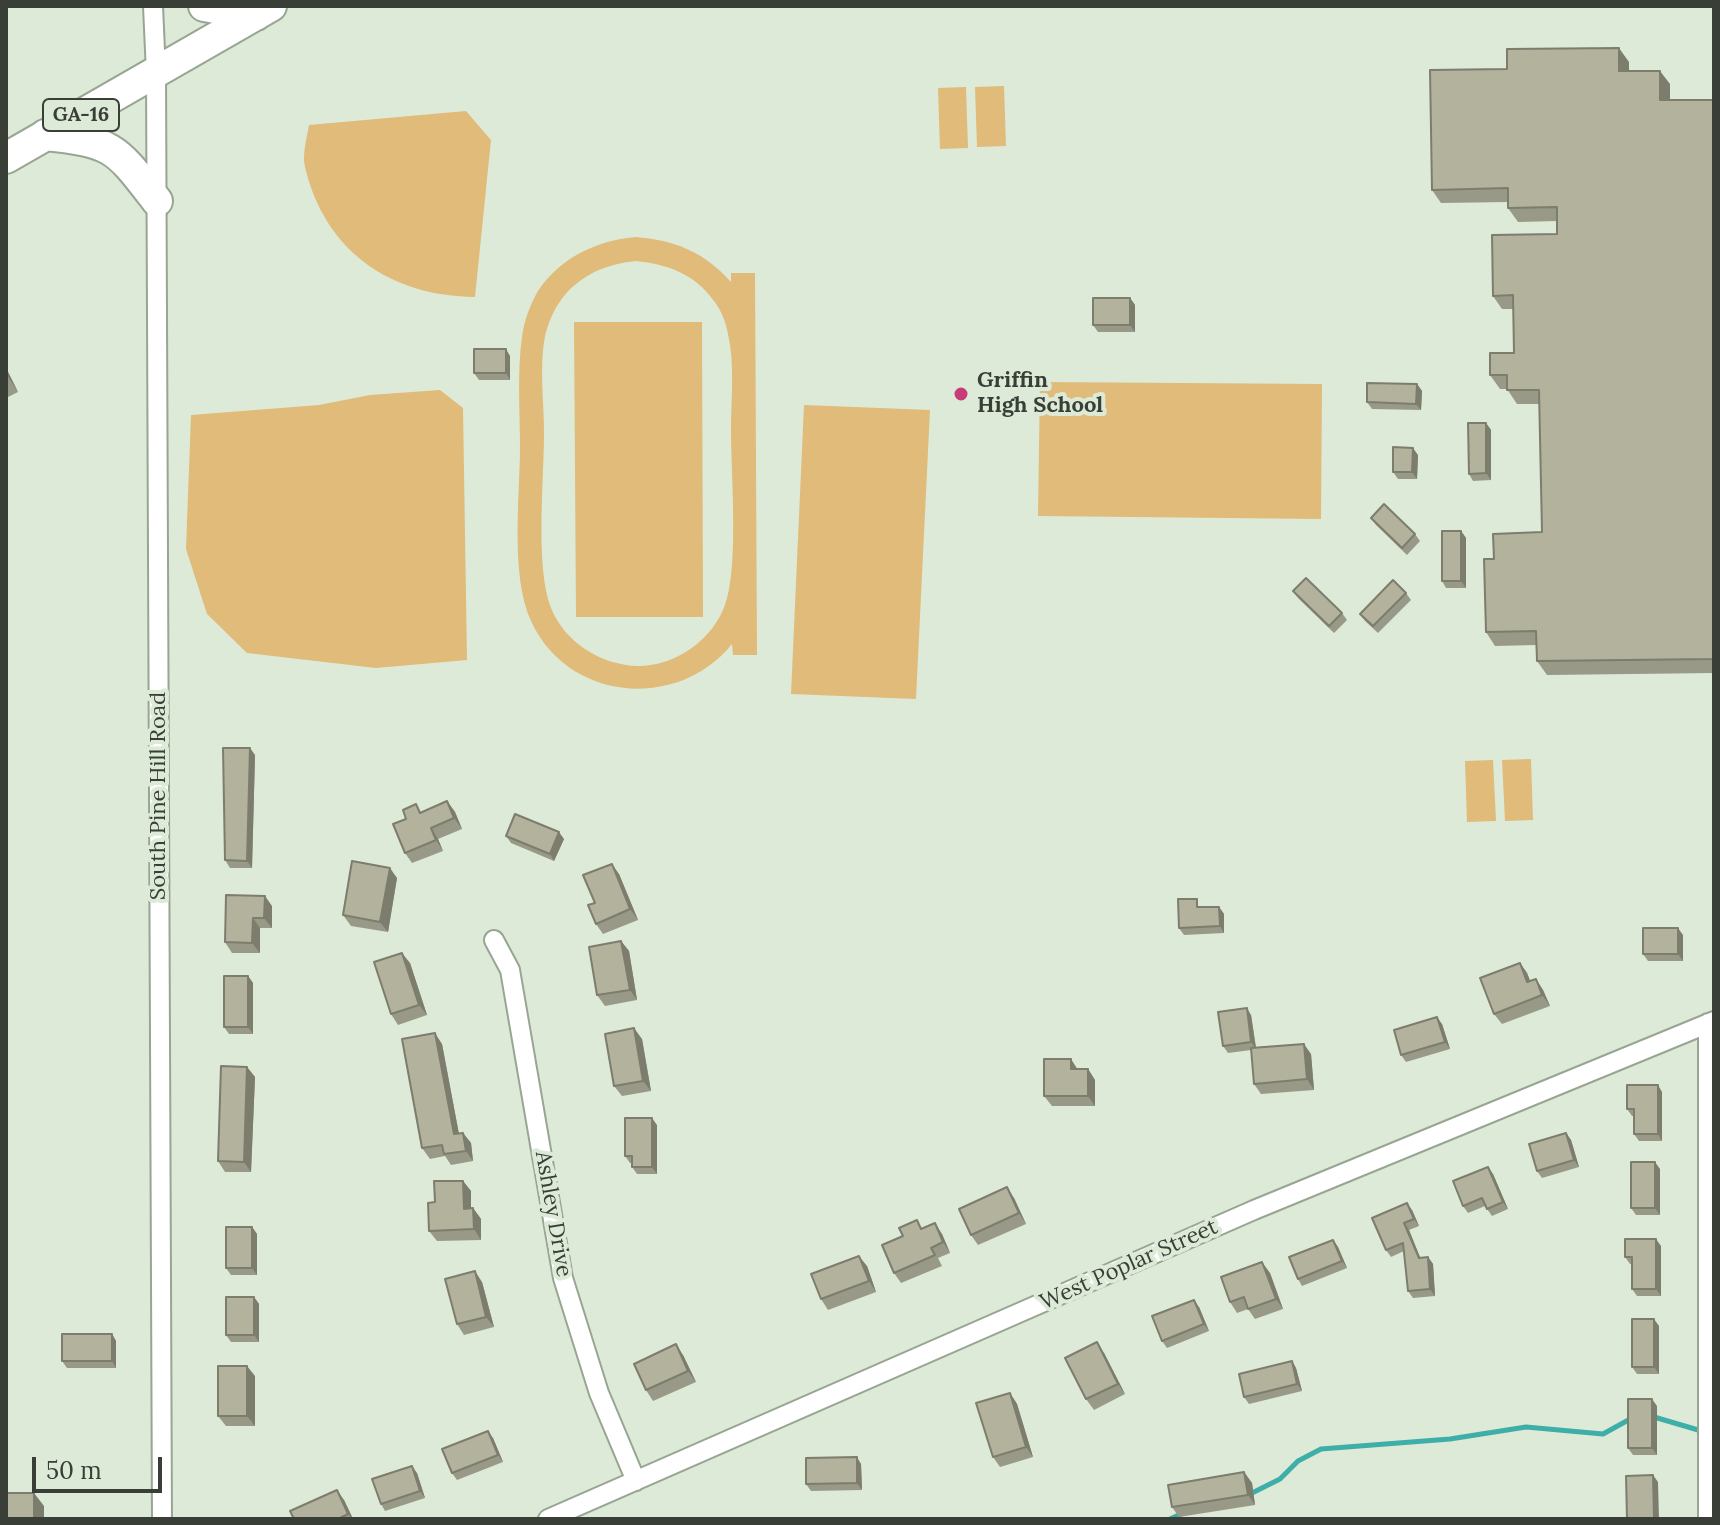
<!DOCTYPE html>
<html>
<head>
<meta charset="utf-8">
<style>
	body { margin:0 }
	#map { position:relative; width:1720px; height:1525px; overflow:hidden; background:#ddead7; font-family:Lora,serif }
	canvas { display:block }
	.frame { position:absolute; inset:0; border:8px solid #393f37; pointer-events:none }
	.scale { position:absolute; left:32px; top:1457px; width:130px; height:36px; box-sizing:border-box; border:4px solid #393f37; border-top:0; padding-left:10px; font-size:24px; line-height:28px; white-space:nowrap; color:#393f37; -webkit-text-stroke:6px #ddead7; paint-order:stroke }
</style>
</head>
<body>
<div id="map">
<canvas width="1720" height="1525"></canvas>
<div class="frame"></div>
<div class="scale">50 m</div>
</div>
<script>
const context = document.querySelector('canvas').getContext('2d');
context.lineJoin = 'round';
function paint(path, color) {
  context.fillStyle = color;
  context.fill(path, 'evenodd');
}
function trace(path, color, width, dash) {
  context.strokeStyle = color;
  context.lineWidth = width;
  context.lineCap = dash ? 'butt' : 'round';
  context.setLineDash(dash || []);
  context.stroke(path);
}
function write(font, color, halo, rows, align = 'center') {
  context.font = font + ' Lora,serif';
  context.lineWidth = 8;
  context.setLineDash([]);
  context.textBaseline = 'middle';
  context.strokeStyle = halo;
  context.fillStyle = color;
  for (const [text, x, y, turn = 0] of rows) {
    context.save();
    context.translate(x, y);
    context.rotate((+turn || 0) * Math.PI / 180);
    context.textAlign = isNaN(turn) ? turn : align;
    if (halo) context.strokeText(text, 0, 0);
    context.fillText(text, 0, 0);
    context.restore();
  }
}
paint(new Path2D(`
	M1004 86 1006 146 977 147 975 87Z
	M966 87 968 148 940 149 938 88Z
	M466 111 491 140 475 297C391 296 325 252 305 167 302 155 307 137 309 125Z
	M635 237C675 240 704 252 731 282V273H755L757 655H733L732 644C678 711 568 702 531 621 510 575 520 496 520 446 520 410 517 372 522 337 524 321 530 305 538 291 561 257 596 241 635 237ZM636 261C667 264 695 274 714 301 721 310 726 322 728 334 735 364 731 399 731 430 731 475 739 567 725 605 712 641 674 667 636 666 599 664 565 642 551 608 535 567 544 480 544 433 544 402 539 367 545 336 548 325 552 313 559 303 577 276 605 264 636 261Z
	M574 322H702L703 617H576Z
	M1040 382 1322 384 1321 519 1038 516Z
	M440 390 463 408 467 660 376 668 247 653 207 614 186 549 191 415 319 405 370 395Z
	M804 405 930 410 916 699 791 694Z
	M1531 759 1533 820 1505 821 1502 760Z
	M1493 760 1496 821 1467 822 1465 761Z`), '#e0bb7a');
trace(new Path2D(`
	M1654 1417 1705 1432
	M1250 1494 1280 1479 1298 1461 1321 1449 1450 1439 1526 1427 1603 1434 1632 1418
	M1170 1519 1183 1513`), '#3eaea9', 5);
const street = new Path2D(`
	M153 6 156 73 162 1519
	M494 940 510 970 563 1278 599 1393 636 1481
	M548 1519 1254 1210 1714 1021
	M1708 1519V1023`);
const primary = new Path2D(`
	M204 6 256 15
	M45 135C114 142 116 148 157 201
	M6 158 271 6`);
trace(street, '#98a592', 22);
trace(primary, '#98a592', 34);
trace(street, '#fff', 18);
trace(primary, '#fff', 30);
paint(new Path2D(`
	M1629 62V71L1670 84V100H1714V673L1547 675 1537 661V645L1495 646 1486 632 1494 559 1542 532 1540 404H1517L1507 389H1500L1490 375 1514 353V309H1502L1493 296 1557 234V221L1518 222 1508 208V202L1441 203 1432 190 1507 69Z
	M1130 298 1135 305V332H1098L1093 325Z
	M510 356V380H479L474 373Z
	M6 368 18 392 6 398Z
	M1417 384 1422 391 1421 410 1372 409 1367 402Z
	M1486 423 1491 430V480L1473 481 1469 474Z
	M1418 455 1417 479H1398L1393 472Z
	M1371 518 1415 534 1420 541 1407 555 1376 525Z
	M1461 531 1466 538V588H1446L1442 581Z
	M1293 591 1342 613 1347 620 1334 633 1298 598Z
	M1406 593 1411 600 1378 633 1365 621 1360 614Z
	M255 755 252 868H230L225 860Z
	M447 801 455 812 462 829 438 839 443 851 412 863 405 853 422 812Z
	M506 836 564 839 554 861 511 843Z
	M619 874 638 920 603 934 596 924 595 903Z
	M397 878 388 932 351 926 343 915Z
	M226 895 272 906V928H260V953H232L225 942Z
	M1202 906V907H1219L1224 914V933L1184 935 1179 928Z
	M1683 935V961H1648L1643 954Z
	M621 941 629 951 637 1000 605 1006 597 995Z
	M410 963 427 1015 398 1025 391 1014Z
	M1520 963 1527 973 1530 981 1536 979 1543 990 1550 1006 1502 1024 1494 1014Z
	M248 976 253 983V1034H229L224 1027Z
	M1251 1015 1256 1047 1311 1054 1314 1090 1261 1094 1254 1084 1251 1050 1228 1053 1223 1046Z
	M1442 1024 1450 1049 1406 1062 1401 1055Z
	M642 1039 651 1091 622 1096 614 1086Z
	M442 1044 459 1134 463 1133 471 1143 473 1161 451 1165 445 1156 430 1159 422 1148Z
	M247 1067 255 1077 251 1172H225L218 1161Z
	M1088 1069 1095 1080V1106H1052L1044 1096Z
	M1662 1092V1141H1639L1634 1134V1116H1632L1627 1109Z
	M657 1125V1174H637L632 1167V1163H630L625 1156Z
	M1566 1133 1571 1140 1579 1167 1542 1178 1537 1171Z
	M1660 1169V1215H1636L1631 1208Z
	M1493 1174 1508 1209 1492 1216 1485 1206 1468 1213 1463 1206Z
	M463 1181 471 1191V1208H473L481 1219V1240L437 1241 429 1231 435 1202Z
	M1014 1198 1026 1224 978 1245 971 1235Z
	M1412 1210 1419 1226 1409 1230 1420 1257H1428L1433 1264 1435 1296 1413 1298 1408 1291 1404 1251 1391 1257 1386 1250Z
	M252 1227 257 1234V1275H231L226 1268Z
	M923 1228 942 1234 950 1253 938 1258 942 1266 901 1283 894 1273Z
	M1333 1240 1338 1247 1347 1268 1302 1286 1298 1279Z
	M1661 1246V1296H1637L1632 1289V1264H1630L1625 1257Z
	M867 1266 876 1292 828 1310 821 1299Z
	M1270 1273 1283 1309 1255 1319 1248 1309 1237 1313 1230 1302Z
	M482 1282 494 1327 464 1335 457 1324Z
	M254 1297 259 1304V1342H231L226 1335Z
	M1199 1307 1209 1331 1167 1348 1162 1341Z
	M1659 1326V1374H1637L1632 1367Z
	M112 1334 116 1341V1368H67L62 1361Z
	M1104 1353 1125 1394 1094 1410 1086 1399Z
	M683 1355 696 1382 653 1401 646 1390Z
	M1292 1361 1296 1368 1302 1391 1249 1404 1244 1397Z
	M255 1376V1426H226L218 1416Z
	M1010 1393 1017 1404 1033 1457 1000 1467 993 1457Z
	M1657 1406V1455H1633L1628 1448Z
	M493 1438 503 1462 457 1480 452 1473Z
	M861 1464 862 1490 811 1491 806 1484Z
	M1244 1472 1252 1483 1255 1505 1179 1517 1172 1507Z
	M417 1473 425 1498 385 1511 381 1504Z
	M344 1500 353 1519H294Z`), '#999987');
paint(new Path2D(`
	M1619 48 1629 62V85L1619 71Z
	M1660 71 1670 84V114L1660 100Z
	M1130 298 1135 305V332L1130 325Z
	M506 349 510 356V380L506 373Z
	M6 368 18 392 9 378 6 373Z
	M1417 384 1422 391 1421 410 1416 404Z
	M1486 423 1491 430V480L1486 473Z
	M1413 448 1418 455 1417 479 1412 472Z
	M1461 531 1466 538V588L1461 581Z
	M250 748 255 755 252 868 247 861Z
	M447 801 455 812 462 829 454 818Z
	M431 828 438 839 443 851 436 840Z
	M559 832 564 839 554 861 550 854Z
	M612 864 619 874 638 920 630 909Z
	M390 868 397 878 388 932 380 922Z
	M265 896 272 906V928L264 918Z
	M1219 907 1224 914V933L1220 926Z
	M253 918 260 928V953L252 943Z
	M1678 928 1683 935V961L1678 954Z
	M621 941 629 951 637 1000 630 990Z
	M402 953 410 963 427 1015 419 1005Z
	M1520 963 1527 973 1535 993 1527 982Z
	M248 976 253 983V1034L248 1027Z
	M1536 979 1543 990 1550 1006 1542 995Z
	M1247 1008 1251 1015 1256 1049 1251 1042Z
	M1437 1017 1442 1024 1450 1049 1445 1042Z
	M634 1028 642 1039 651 1091 643 1081Z
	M435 1033 442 1044 461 1145 454 1134Z
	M1304 1044 1311 1054 1314 1090 1307 1079Z
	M1071 1059 1078 1070 1071 1069Z
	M247 1067 255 1077 251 1172 244 1162Z
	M1088 1069 1095 1080V1106L1088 1096Z
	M1658 1085 1662 1092V1141L1658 1134Z
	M652 1118 657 1125V1174L652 1167Z
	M463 1133 471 1143 473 1161 466 1151Z
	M1566 1133 1571 1140 1579 1167 1574 1160Z
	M1655 1162 1660 1169V1215L1655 1208Z
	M1488 1167 1493 1174 1508 1209 1503 1202Z
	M463 1181 471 1191V1219L464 1209Z
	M1007 1187 1014 1198 1026 1224 1019 1213Z
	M1407 1203 1412 1210 1419 1226 1414 1219Z
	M473 1208 481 1219V1240L474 1229Z
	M935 1223 942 1234 950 1253 943 1242Z
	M1404 1223 1409 1230 1423 1265 1419 1258Z
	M252 1227 257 1234V1275L252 1268Z
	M1656 1239 1661 1246V1296L1656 1289Z
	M1333 1240 1338 1247 1347 1268 1342 1261Z
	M859 1256 867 1266 876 1292 869 1281Z
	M1428 1257 1433 1264 1435 1296 1430 1289Z
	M1262 1262 1270 1273 1283 1309 1276 1299Z
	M475 1271 482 1282 494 1327 486 1317Z
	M254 1297 259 1304V1342L254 1335Z
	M1194 1300 1199 1307 1209 1331 1204 1324Z
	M1654 1319 1659 1326V1374L1654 1367Z
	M112 1334 116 1341V1368L112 1361Z
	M1097 1342 1104 1353 1125 1394 1118 1384Z
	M676 1344 683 1355 696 1382 688 1371Z
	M1292 1361 1296 1368 1302 1391 1297 1384Z
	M247 1366 255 1376V1426L247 1416Z
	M1010 1393 1017 1404 1033 1457 1026 1447Z
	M1652 1399 1657 1406V1455L1652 1448Z
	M488 1431 493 1438 503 1462 498 1455Z
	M857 1457 861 1464 862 1490 857 1483Z
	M412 1466 417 1473 425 1498 420 1491Z
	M1244 1472 1252 1483 1255 1505 1248 1495Z
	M1653 1475 1658 1482 1659 1519H1654Z
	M337 1490 344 1500 353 1519 348 1514Z
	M34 1493 44 1506V1519H34Z`), '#7d7d6e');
const building = new Path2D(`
	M1619 48V71H1660V100H1714V659L1537 661 1536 631 1486 632 1484 559H1494L1493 534 1542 532 1539 390H1507V375H1490V353H1514L1513 295 1493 296 1492 235 1557 234V207L1508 208V188L1432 190 1430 70 1507 69V49Z
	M1093 298H1130V325H1093Z
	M474 349H506V373H474Z
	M1367 383 1417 384 1416 404 1367 402Z
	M1468 423H1486V473L1469 474Z
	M1393 447 1413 448 1412 472H1393Z
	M1384 504 1415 534 1402 548 1371 518Z
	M1442 531H1461V581H1442Z
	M1306 578 1342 613 1329 626 1293 591Z
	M1393 580 1406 593 1373 626 1360 614Z
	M223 748H250L247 861 225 860Z
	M447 801 454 818 431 828 436 840 405 853 393 824 406 819 403 810 416 804 420 813Z
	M515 814 559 832 550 854 506 836Z
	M352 861 390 868 380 922 343 915Z
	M612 864 630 909 596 924 588 905 595 903 583 875Z
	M226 895 265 896 264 918H253L252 943 225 942Z
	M1178 899H1197V907H1219L1220 926 1179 928Z
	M1643 928H1678V954H1643Z
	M621 941 630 990 597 995 589 947Z
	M402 953 419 1005 391 1014 374 962Z
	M1520 963 1527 982 1536 979 1542 995 1494 1014 1480 978Z
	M224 976H248V1027H224Z
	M1247 1008 1251 1042 1223 1046 1218 1012Z
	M1437 1017 1445 1042 1401 1055 1394 1030Z
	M634 1028 643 1081 614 1086 605 1034Z
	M435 1033 454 1134 463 1133 466 1151 444 1154 442 1145 422 1148 402 1039Z
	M1304 1044 1307 1079 1254 1084 1251 1048Z
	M1044 1059H1071V1069H1088V1096H1044Z
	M221 1066 247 1067 244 1162 218 1161Z
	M1627 1085H1658V1134H1634V1109H1627Z
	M625 1118H652V1167H632V1156H625Z
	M1566 1133 1574 1160 1537 1171 1529 1144Z
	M1631 1162H1655V1208H1631Z
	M1488 1167 1503 1202 1487 1209 1482 1198 1463 1206 1453 1181Z
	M434 1181H463L464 1209 473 1208 474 1229 429 1231 428 1203 435 1202Z
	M1007 1187 1019 1213 971 1235 959 1209Z
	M1407 1203 1414 1219 1404 1223 1419 1258 1428 1257 1430 1289 1408 1291 1403 1243 1386 1250 1372 1218Z
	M917 1220 921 1229 935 1223 943 1242 931 1248 935 1255 894 1273 882 1245 903 1236 899 1228Z
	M226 1227H252V1268H226Z
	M1625 1239H1656V1289H1632V1257H1625Z
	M1333 1240 1342 1261 1298 1279 1289 1257Z
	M859 1256 869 1281 821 1299 811 1274Z
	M1262 1262 1276 1299 1248 1309 1244 1297 1230 1302 1221 1277Z
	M475 1271 486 1317 457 1324 445 1279Z
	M226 1297H254V1335H226Z
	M1194 1300 1204 1324 1162 1341 1152 1316Z
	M1632 1319H1654V1367H1632Z
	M62 1334H112V1361H62Z
	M1097 1342 1118 1384 1086 1399 1065 1358Z
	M676 1344 688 1371 646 1390 634 1364Z
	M1292 1361 1297 1384 1244 1397 1239 1374Z
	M218 1366H247V1416H218Z
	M1010 1393 1026 1447 993 1457 976 1403Z
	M1628 1399H1652V1448H1628Z
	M488 1431 498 1455 452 1473 442 1449Z
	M857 1457V1483L806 1484V1458Z
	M412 1466 420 1491 381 1504 372 1479Z
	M1244 1472 1248 1495 1172 1507 1168 1485Z
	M1653 1475 1654 1519H1627L1626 1476Z
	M337 1490 348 1514 338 1519H294L290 1511Z
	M6 1493H34V1519H6Z`);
paint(building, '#b2b29d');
trace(building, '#7d7d6e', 2);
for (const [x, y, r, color] of [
	[961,394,8,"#c53c76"]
]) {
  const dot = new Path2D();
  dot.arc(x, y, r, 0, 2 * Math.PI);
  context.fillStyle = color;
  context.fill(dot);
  trace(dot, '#ddead7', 3);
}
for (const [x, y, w] of [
	[81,115,76]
]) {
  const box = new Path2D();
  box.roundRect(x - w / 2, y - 16, w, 32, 6);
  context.fillStyle = '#ddead7';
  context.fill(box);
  trace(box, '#393f37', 2);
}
write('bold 20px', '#393f37', null, [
	["GA-16",81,115]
]);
write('bold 22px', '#393f37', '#ddead7', [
	["Griffin",977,381],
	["High School",977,406]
], 'left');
write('22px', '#393f37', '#ddead7', [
	["South Pine Hill Road",159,796,-90],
	["Ashley Drive",553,1214,80],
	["West Poplar Street",1129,1265,-24]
]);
</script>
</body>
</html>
